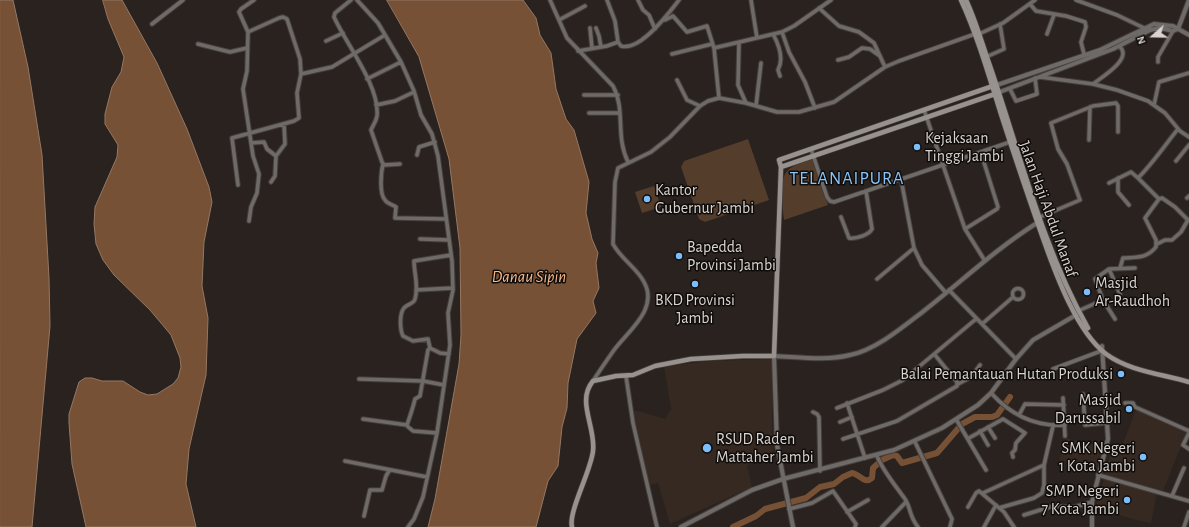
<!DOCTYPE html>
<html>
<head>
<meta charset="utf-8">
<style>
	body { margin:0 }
	#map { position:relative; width:1189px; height:527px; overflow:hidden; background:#29221e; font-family:"Alegreya Sans",sans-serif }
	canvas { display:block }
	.north { position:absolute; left:1133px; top:16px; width:40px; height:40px; -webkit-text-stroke:3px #0f0c0a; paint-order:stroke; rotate:250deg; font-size:11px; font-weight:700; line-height:16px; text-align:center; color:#d9d4d1 }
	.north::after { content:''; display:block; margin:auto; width:14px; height:18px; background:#d9d4d1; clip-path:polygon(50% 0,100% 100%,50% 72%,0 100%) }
</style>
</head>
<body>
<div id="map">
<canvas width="1189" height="527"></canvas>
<div class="north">N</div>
</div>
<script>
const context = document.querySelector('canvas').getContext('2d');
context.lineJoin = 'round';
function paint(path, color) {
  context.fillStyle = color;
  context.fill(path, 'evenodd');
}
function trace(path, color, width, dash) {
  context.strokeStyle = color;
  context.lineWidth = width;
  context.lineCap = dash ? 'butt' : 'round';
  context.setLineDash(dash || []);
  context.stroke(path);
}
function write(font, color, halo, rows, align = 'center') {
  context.font = font + ' "Alegreya Sans",sans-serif';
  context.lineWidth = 3;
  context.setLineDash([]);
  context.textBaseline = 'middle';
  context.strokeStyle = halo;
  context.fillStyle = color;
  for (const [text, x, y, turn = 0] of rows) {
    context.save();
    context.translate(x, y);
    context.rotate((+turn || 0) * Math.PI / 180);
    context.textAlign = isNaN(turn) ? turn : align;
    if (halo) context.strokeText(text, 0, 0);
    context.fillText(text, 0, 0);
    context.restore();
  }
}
paint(new Path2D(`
	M771 359 772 361V438L774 458 747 465 752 487 670 524 658 483 649 485 633 414 635 411H639L665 419 671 409 664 366 710 361Z
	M1136 409 1188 429 1163 491 1104 476 1113 445 1122 446Z
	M1066 438 1103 448 1097 467 1059 460Z
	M1104 479 1157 493 1151 523 1136 520 1095 508Z`), '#352921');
paint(new Path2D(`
	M748 139 769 200 705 222 699 219 681 167 684 161Z
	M813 159 828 205 784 220C783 204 776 176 792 167 798 163 806 161 813 159Z
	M654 186 661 207 642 213 635 192Z`), '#553d2c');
const water = new Path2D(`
	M0 0H13L28 67 42 155 49 278 50 326 32 527H0Z
	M103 0H122L157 63 187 129 209 187 212 202 204 242 202 286 208 318 206 375 189 449 186 484 196 527H86L72 464 69 423V414L79 382 85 378H92L102 381H123L140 392 148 395 157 394 173 384 178 378 181 367 180 358 171 335 150 310 114 275 103 260 96 244 94 224 95 207 117 157 118 145 105 124V114L112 87 121 72 124 57 108 19Z
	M387 0H523L536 18 540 35 551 53 556 89 566 119 574 130 589 182 586 213 592 239 598 253 596 263 599 288 593 301 596 313 577 339 568 383 567 408 562 427 558 466 548 481 536 527H428L435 499 459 364 461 335 460 248 449 159 419 57Z`);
paint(water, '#775136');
trace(water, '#947864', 1);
trace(new Path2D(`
	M733 527 756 516 765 509 806 498 820 487 834 484 843 477 852 473C860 474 864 485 872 478L873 468 882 460 893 455 897 456 902 463 937 453 962 424 975 417H992L997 415 1010 397`), '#775136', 6);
const minor = new Path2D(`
	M351 0 335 13 334 17C346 44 380 86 377 116 376 122 373 125 371 130L382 162 384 165 400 164
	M357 0 378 23 401 62 414 91 421 115 432 134 438 156 452 261 453 290 448 313 450 345 437 433 423 497 414 519 408 527
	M550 0 567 38 613 86C626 110 615 136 628 162
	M638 0 643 10 649 15 655 29
	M751 0 757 38
	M1076 0 1117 15 1144 28
	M1030 4 1036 11 1066 16 1085 22 1086 27 1081 42 1084 54
	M819 8 839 26 859 32 874 43 885 67
	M559 20 585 6
	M665 20 673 16 687 32 707 26 714 48
	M152 24 183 0
	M590 28 592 48
	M596 28 599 36 601 47
	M782 32 789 52 805 82 815 108
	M773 34C779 45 784 59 778 70L780 76
	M979 34 1003 23 1035 0
	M1047 34 1054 15
	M326 41 343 33
	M618 42 621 46C640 52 669 13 679 0
	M739 43 738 85 746 103
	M198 44 230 52 247 48
	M578 51 607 46 618 42 615 21 607 0
	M672 54 712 44
	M986 57 1004 49 1000 24
	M838 60 849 57 862 48 870 49 880 56
	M1158 62V57L1173 31
	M301 74 332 67 385 35
	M1040 77 1093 84 1117 90 1148 101 1165 113 1180 131 1189 137
	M367 79 401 62
	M677 80 687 100 700 106
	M1093 84C1102 77 1134 58 1119 46
	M1010 89 1016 101 1037 94 1035 78
	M584 95H618
	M719 98 714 48 782 32 794 26 831 0
	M376 105 395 101 414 92
	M1154 105 1159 82 1189 73
	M756 106 761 63
	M924 110 965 229 985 261
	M589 113H619
	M1089 140 1090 107
	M251 143 264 142 267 149 276 156
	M811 149 827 197 830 201 834 202 1010 142
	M417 155 419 147 435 142
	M1176 161 1189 145
	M383 164C381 172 379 194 385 200 387 204 392 204 396 207L395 218 446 219
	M1118 178V192L1129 205
	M901 179 914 248 922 265 946 293
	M271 182 275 176 276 156 285 144 284 124
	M1109 183 1131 172 1138 178
	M238 185 232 138 294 121 299 118 297 93 301 74 300 59 287 19 283 17 279 18 248 32
	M1187 198 1189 196
	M1159 199 1138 178C1153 163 1165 145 1178 129
	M841 217 849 238C856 239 869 235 872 229L866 191
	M1040 217 1080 200 1067 164 1058 149 1051 123 1093 106 1116 103 1118 106V132
	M249 221 251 207 257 193 259 174 253 156 243 89 247 71 248 32 239 12 241 9 254 0
	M965 229 997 209 998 207 981 153
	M420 239 449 240
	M1120 268 1123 258C1137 257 1146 259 1156 247V240L1145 218 1159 199 1162 198 1175 207 1188 220 1181 232 1172 240H1165L1157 244
	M1109 269 1120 294
	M877 279 914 248
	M1012.5 294a5.5 5.5 0 1 1 11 0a5.5 5.5 0 1 1-11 0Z
	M416 290 453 288
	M949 290 1016 359
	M1078 311 1103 300
	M1115 319 1103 300 1095 279 1109 269 1135 268
	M982 324 1013 297
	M430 348 428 339 413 341 403 336C400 330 399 314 404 308 407 304 414 304 415 299 419 286 414 273 414 261L451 255
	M1053 369 1101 351
	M626 376 633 423 657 527
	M359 379 423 381 444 385
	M593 381C600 370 607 360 614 350 628 331 659 309 644 282 637 268 621 259 613 244L615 182 618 168 651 152 670 137 700 106 708 101 719 98 746 103 777 112H799L834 102 885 67 899 61 975 34
	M958 384 971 377 980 365
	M991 393C1011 415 1035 427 1065 425
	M1083 394 1085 425 1106 423
	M1063 398 1065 436
	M847 403 865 458
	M1125 403H1133L1135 407 1189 431
	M837 408 883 390 903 380 976 319
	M813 412 817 414 819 417 820 471
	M1019 415 1025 404 1064 405
	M363 419 407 425C410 416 413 408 415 399L420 396 428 350 430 348 440 353 449 354
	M956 419 986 470
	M840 422 852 417
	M406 425 413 431 437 433
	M988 427 995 438
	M980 431 988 445
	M1189 433 1183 445 1189 449
	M969 438 1003 419 1025 433 1016 443 1015 450 1012 453 1013 457
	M843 439 897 421 957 386V382L935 355
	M915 442 952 519 950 527
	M877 456C883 471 895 485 905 499 911 508 909 516 918 527
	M345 461 427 477
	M1098 475 1189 501
	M983 493 1044 465
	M1172 496 1184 468
	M968 507 976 493 979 491 1004 512 1014 527
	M999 508 1034 498 1042 493 1044 485V465L1053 426
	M789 509 812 503 833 491 856 524 855 527
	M847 512 868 500
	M1024 515 1053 506 1074 507 1092 502
	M364 516 370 490H382L386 476 389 471
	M882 527 906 502
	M984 527 996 505
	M1184 527 1189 512`);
const tertiary = new Path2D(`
	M994 86 1100 50 1154 24 1173 26 1189 35
	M997 93 1113 49 1150 30 1160 28 1173 31 1178 29 1189 0
	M681 527 752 490 783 479 894 450 942 428 978 405 991 393 1016 359 1033 340 1076 315
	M793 527 777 445 774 356C799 357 826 361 850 355 876 350 904 326 925 310 962 281 997 248 1037 223
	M1092 527V502L1108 439 1102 346`);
const secondary = new Path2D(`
	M961 0C978 37 989 76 1001 114 1015 157 1029 199 1044 241 1056 275 1077 332 1106 354 1129 371 1162 374 1189 382
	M966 0C976 21 982 44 990 66 1020 153 1042 247 1088 328
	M781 167 995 94
	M572 527C568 512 591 471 593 451 596 427 576 401 593 381L616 376 633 375 655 366 691 359 743 356H774L781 167 779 160 993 86`);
trace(minor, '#453e3b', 5.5);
trace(tertiary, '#453e3b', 6);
trace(secondary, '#453e3b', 6);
trace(minor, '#6e6a68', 3.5);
trace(tertiary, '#6e6a68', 4);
trace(secondary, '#98928f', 4.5);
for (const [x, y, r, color] of [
	[917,147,4,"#7bbef9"],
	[647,199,4,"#7bbef9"],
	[679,256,4,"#7bbef9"],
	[695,284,4,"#7bbef9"],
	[1087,292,4,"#7bbef9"],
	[1121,374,4,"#7bbef9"],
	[1129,409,4,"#7bbef9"],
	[707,448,5,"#7bbef9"],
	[1143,457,4,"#7bbef9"],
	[1127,500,4,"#7bbef9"]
]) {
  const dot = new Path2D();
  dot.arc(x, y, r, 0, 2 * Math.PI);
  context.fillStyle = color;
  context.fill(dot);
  trace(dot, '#0f0c0a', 1.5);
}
write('16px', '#d9d4d1', '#0f0c0a', [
	["Kejaksaan",925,138],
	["Tinggi Jambi",925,156],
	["Kantor",655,190],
	["Gubernur Jambi",655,208],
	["Bapedda",687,247],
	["Provinsi Jambi",687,265],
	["Masjid",1095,283],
	["Ar-Raudhoh",1095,301],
	["BKD Provinsi",695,300,"center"],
	["Jambi",695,318,"center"],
	["Balai Pemantauan Hutan Produksi",1113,374,"right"],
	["Masjid",1121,400,"right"],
	["Darussabil",1121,418,"right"],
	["RSUD Raden",716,439],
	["Mattaher Jambi",716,457],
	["SMK Negeri",1135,448,"right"],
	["1 Kota Jambi",1135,466,"right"],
	["SMP Negeri",1119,491,"right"],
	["7 Kota Jambi",1119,509,"right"]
], 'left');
write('16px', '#d9d4d1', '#0f0c0a', [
	["Jalan Haji Abdul Manaf",1048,209,70]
]);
write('italic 17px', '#f9b98c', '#0f0c0a', [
	["Danau Sipin",529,277]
]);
context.letterSpacing = '1px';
write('18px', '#87c4fb', '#0f0c0a', [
	["TELANAIPURA",847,179]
]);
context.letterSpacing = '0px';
</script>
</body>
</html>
